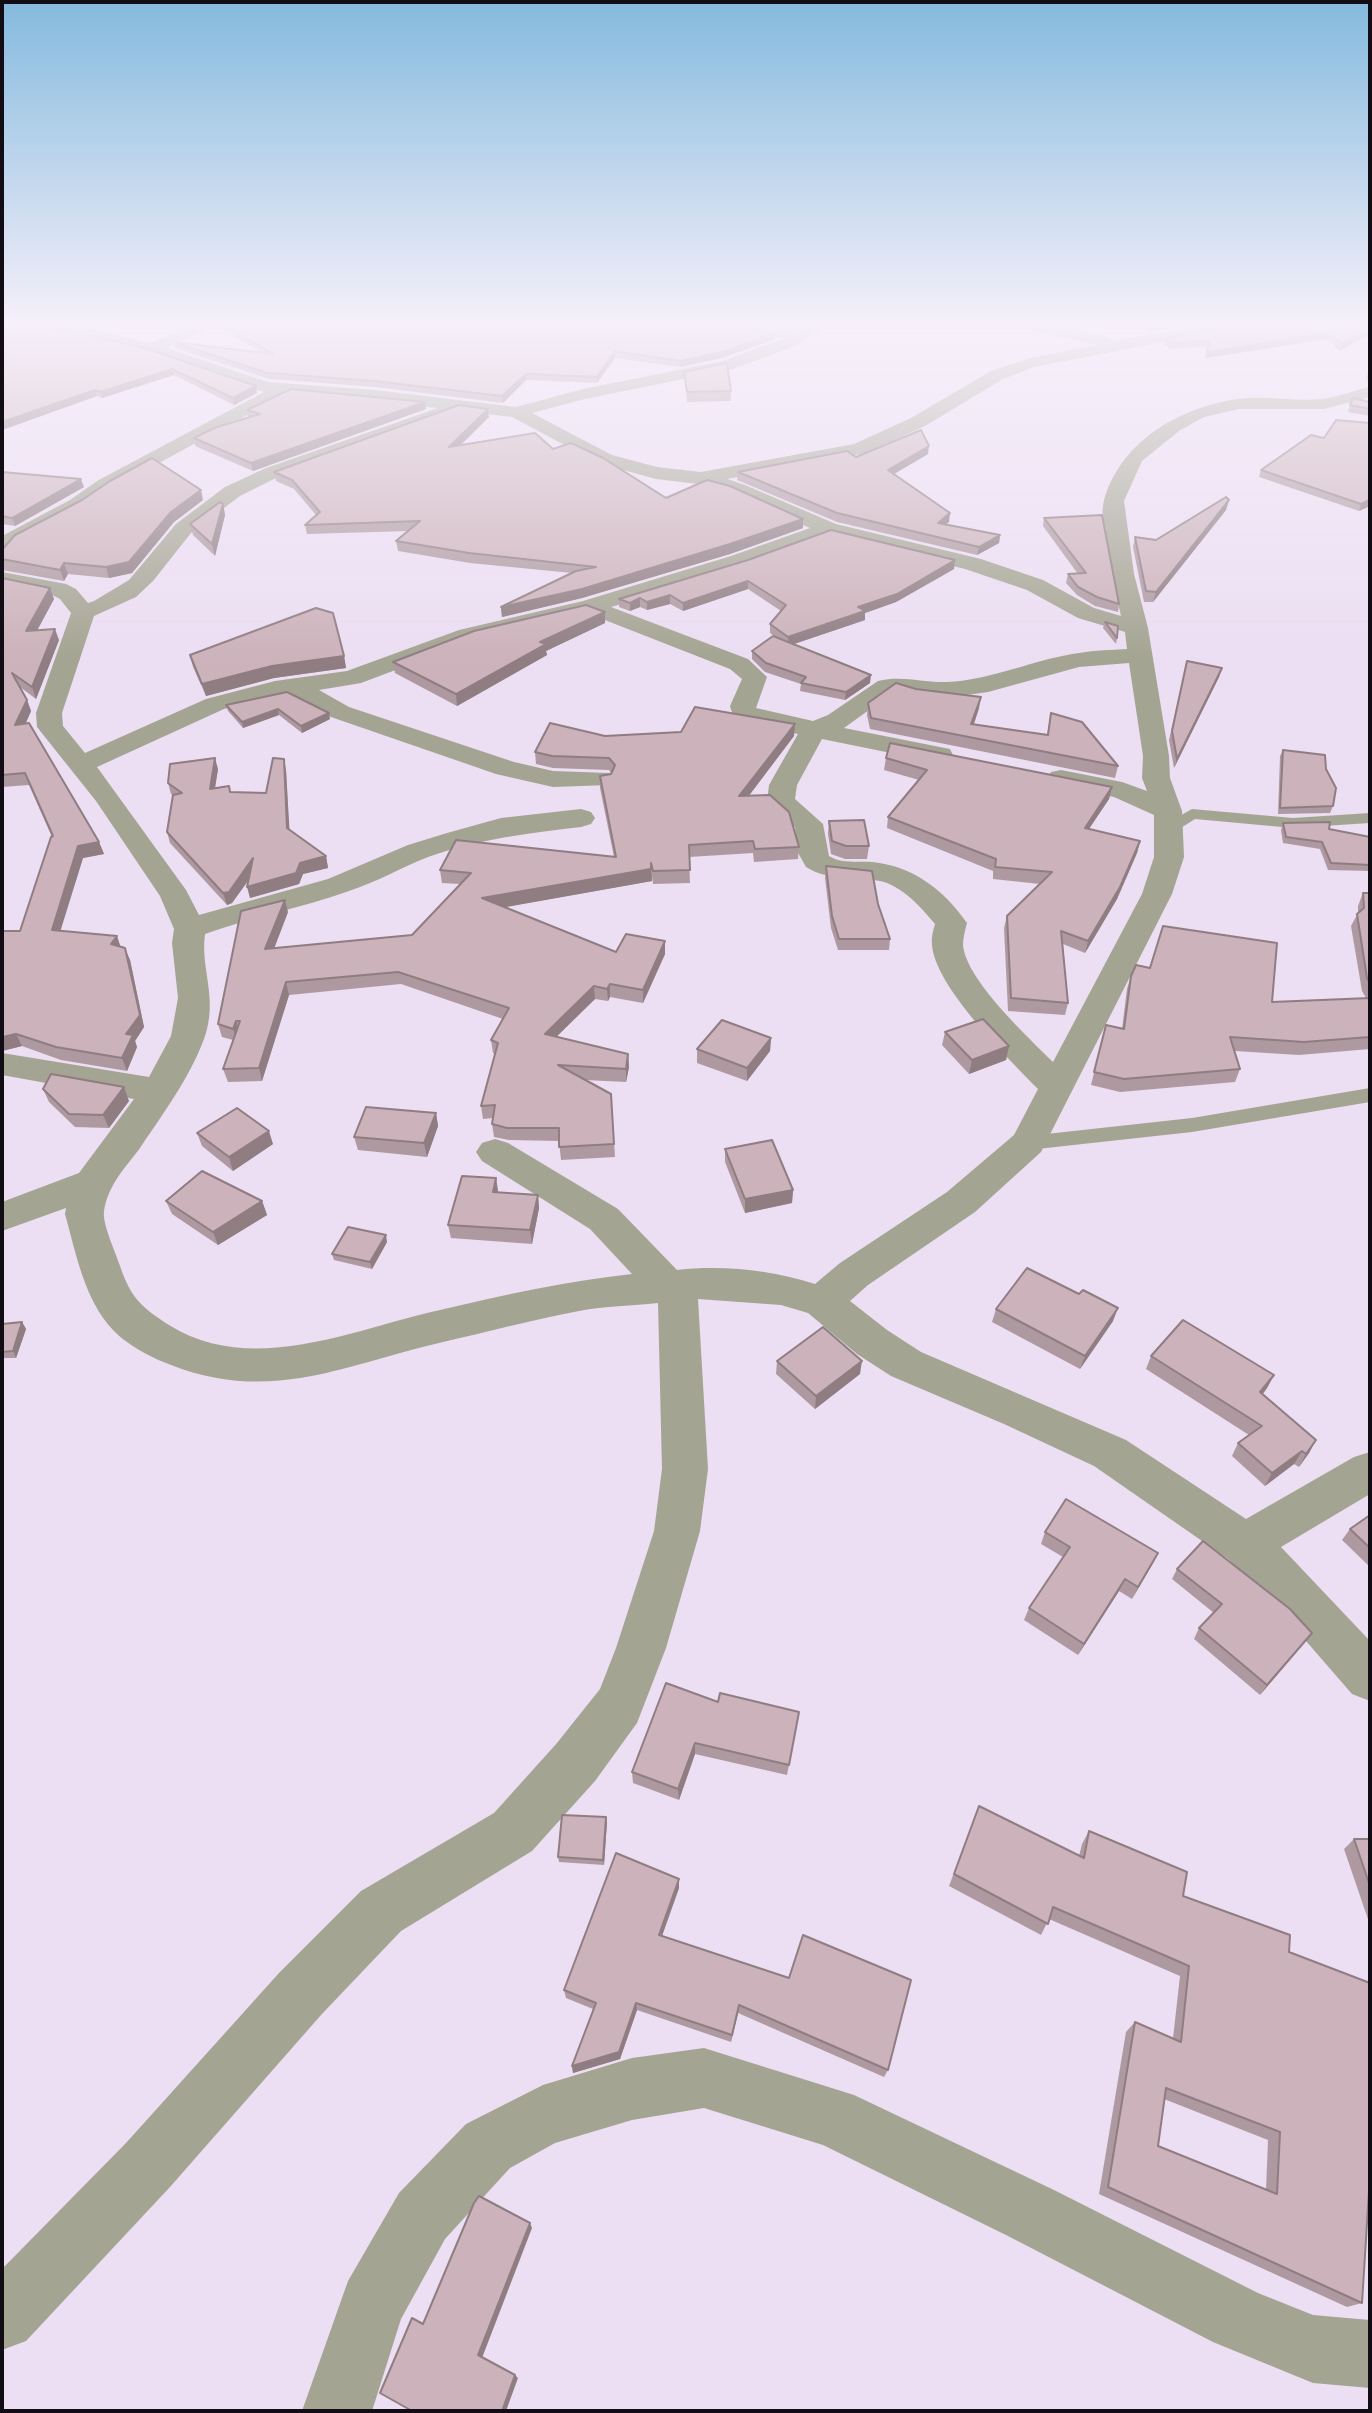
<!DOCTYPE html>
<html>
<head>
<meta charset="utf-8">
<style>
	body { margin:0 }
	#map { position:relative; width:1372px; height:2413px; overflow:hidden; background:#ecdef3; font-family:Literata,serif }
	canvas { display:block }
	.frame { position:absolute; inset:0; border:4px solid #120d14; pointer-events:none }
</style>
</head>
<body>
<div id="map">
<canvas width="1372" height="2413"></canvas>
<div class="frame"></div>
</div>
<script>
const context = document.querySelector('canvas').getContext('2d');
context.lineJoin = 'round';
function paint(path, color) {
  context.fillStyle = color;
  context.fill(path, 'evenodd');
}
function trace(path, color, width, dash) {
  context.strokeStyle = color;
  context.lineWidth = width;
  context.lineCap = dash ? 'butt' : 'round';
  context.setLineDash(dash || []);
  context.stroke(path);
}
paint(new Path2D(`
	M1192 809 1293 818 1370 813V823L1293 828 1195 819 1176 831H1164L1162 828 1164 825Z
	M1370 1088V1102L1192 1132 1028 1150 1021 1148 1018 1143 1021 1138 1028 1136 1192 1118Z`), '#a4a492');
paint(new Path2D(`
	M36 323H66L150 343 196 323H218L167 348 268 382 375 390 516 407 583 389 723 361 785 338 728 328 720 323H756L798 331 813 323H834L790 348 733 369 585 399 532 413 612 455 657 467 701 472 854 444 911 418 991 371 1030 358 1098 345 1017 328 1009 323H1042L1108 337 1116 341 1210 323H1244L1236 328 1034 367 1003 379 925 426 866 453 727 479 745 485 836 524 981 559 1043 580 1094 608 1121 616C1116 590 1097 523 1104 500 1121 441 1180 407 1238 399 1266 395 1295 402 1323 399 1339 397 1355 390 1370 387V397L1324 409H1239L1204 417 1179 431 1142 461 1124 501 1134 574 1148 628 1169 756 1170 778 1182 811 1184 857 1172 894 1041 1152 975 1212 868 1285 850 1301 887 1330 921 1352 1126 1440 1246 1519 1354 1457 1370 1452V1494L1281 1547 1370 1641V1701L1352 1694 1273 1603 1228 1559 1094 1466 1004 1424 891 1376 857 1354 808 1313 781 1305 698 1299 708 1469 700 1531 666 1648 637 1723 595 1781 532 1851 401 1931 321 2015 170 2187 26 2341 2 2350V2269L126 2143 279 1973 361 1891 494 1813 557 1743 600 1689 616 1648 654 1531 662 1469 658 1303C632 1306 605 1306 579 1311 532 1320 486 1332 439 1343 344 1365 271 1404 171 1365 152 1358 127 1345 113 1330 84 1299 76 1253 65 1214L66 1208 2 1231V1202L79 1173 134 1099 2 1075V1053L149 1077 171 1036 178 998 172 943 174 929 160 896 96 801 37 727 36 713 71 613 60 599 52 595 2 586V572L66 584 76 589 88 603 94 601 129 580 176 524 225 487 266 468 438 408 292 394 277 399 111 489 84 508 2 551V536L70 500 97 481 264 392 147 352 38 326ZM460 411 512 417 598 463 656 479 698 484 731 493 810 528 731 556 583 601 459 630 347 671 275 681 206 699 85 753 63 726 62 713 94 616 136 597 153 581 191 533 240 496 280 476ZM830 536 965 569 1027 590 1078 618 1125 632 1127 649C1111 650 1095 650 1079 653 1034 659 993 680 947 682 923 683 903 675 878 681L828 715 813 721 756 708 767 677 748 659 611 607 747 566ZM587 613 730 669 742 679 730 706C734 730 779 730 798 734L769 785 767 801 795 827 797 851 806 867C830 882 854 876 880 881 902 886 921 907 935 924 933 931 931 938 932 945 935 987 1009 1059 1038 1089L1014 1135 947 1192 840 1263 815 1284C770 1270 724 1265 677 1270L618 1209 508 1143 495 1139 482 1143 476 1152 482 1161 590 1229 632 1274C567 1281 504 1295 440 1310 354 1329 252 1377 169 1325 141 1307 131 1298 120 1266 116 1253 102 1224 104 1211 108 1185 125 1168 140 1148 163 1114 190 1077 204 1039 219 998 200 970 205 934 252 917 302 908 349 891 377 882 402 867 428 857 478 839 529 833 581 827L591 824 595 818 591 812 581 809 501 818 447 833 408 845 328 879 199 915 186 890 97 767 224 709 289 695 331 717 496 774 553 787 609 785 613 779 609 773 553 771 514 762 349 707 319 690 361 683 475 640ZM1129 663 1143 756 1142 778 1147 791 1122 782 1061 770 1051 772 1047 778 1051 784 1114 797 1154 815V857L1142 894 1053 1062C1028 1037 966 980 963 945 963 938 965 930 967 923 944 890 913 866 872 862 857 861 842 864 829 856L823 824 795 799 797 785 822 739 940 763 950 761 953 755 950 749 844 728 894 692 946 698 988 692 1079 667Z
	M704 2048 854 2095 1054 2190 1258 2293 1313 2315 1370 2320V2388L1313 2383 1213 2342 1008 2236 823 2145 704 2108 632 2120 555 2143 510 2168 445 2239 401 2319 372 2411H302L348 2281 399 2193 466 2124 543 2085 632 2058Z`), '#a4a492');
paint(new Path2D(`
	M2 323H16L257 393 234 405 174 375 102 398 97 396 2 430Z
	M217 323H726L775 333V339L722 358 680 367 615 358 597 383 526 380 503 403 375 387 269 379 175 348 174 342 261 352 218 326Z
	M772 323H802V326L798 328Z
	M1138 323H1194L1149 332Z
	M1370 323V334L1339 351 1328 339 1205 358 1207 347 1170 349 1164 345 1166 338 1238 324Z
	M1370 367V382L1366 378Z
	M684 372 731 391V401L687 402Z
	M425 402 426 409 253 471 195 446 194 438 248 418 247 410Z
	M1370 402V416L1348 412 1350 405Z
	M489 417 461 445 553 449 666 498 803 528 730 554 582 598 502 617 501 607 572 573 470 563 398 551 396 541 409 531 307 534 305 525 316 515 294 489 276 481 274 472Z
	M1370 423V506L1359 511 1259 477 1261 470 1324 438Z
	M928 454 894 474 949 522 945 525 1000 535 999 543 977 555 837 522 737 480 738 472 856 457Z
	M2 472 84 487 15 526 2 524Z
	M203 500 174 522 132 573 109 578 68 574 64 581 2 570V550Z
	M1229 500 1226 510 1153 602H1144L1133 547 1135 537 1156 540Z
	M223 504 225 515 215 556 193 535 190 524Z
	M1044 518 1119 604 1118 612 1095 606 1077 595 1066 583 1068 574H1078L1043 526Z
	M748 560 954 569 896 602 865 613V620L794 644 870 683 845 700 800 691 801 684 765 672 752 659V651L775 637 770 633V624L781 611 748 589 683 611 670 604 647 610 640 607 630 611 619 607V599Z
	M2 579 54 599 37 631 59 640 36 699 20 687 27 700 31 711 25 724 99 842 104 854 83 858 60 930 121 946 130 960 144 1027 135 1041 137 1047 127 1071 61 1060 22 1046 2 1051V931H20L52 837 29 785 2 787Z
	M605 612V623L546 651 547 655 457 706 395 673 393 662Z
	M1105 622 1117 638 1116 644 1103 628Z
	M190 655 344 656 346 668 274 678 206 696 193 667Z
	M1187 661 1222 668 1219 677 1174 768 1169 740Z
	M287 692 330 719 302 733 279 715 243 728 228 711 226 705Z
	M868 703 979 708 974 724 1047 735 1051 713 1118 766 1115 778 870 729 867 715Z
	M605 736H794L748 796 799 847 798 859 754 862 753 853 689 857 690 883 653 884 652 876V881L504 907 616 952 665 954 643 1003 610 997 608 1001 595 999 556 1037 628 1054 629 1067 626 1082 585 1080 611 1094 615 1157 561 1160 559 1141 509 1140 494 1137 492 1124 493 1118 483 1119 481 1106 495 1054 493 1053 491 1040 503 1019 401 984 289 995 262 1081 228 1082 223 1069 233 1040 222 1037 218 1024 288 912 274 948 412 935 460 884 442 883 440 870 614 857 600 788V776L611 774V773L609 770 553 768 536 764 535 752Z
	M1283 750 1326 769 1333 806 1330 813 1278 814 1280 756Z
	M886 758 1112 787 1109 799 1089 829 1140 841 1137 853 1117 899 1085 953 1063 944 1068 1003 1065 1015 1008 1011 1004 928 1007 916 1040 884 993 879V871L887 828 888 817 919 780 884 770Z
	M218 769 215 788 229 786 231 792 266 793 286 770 289 829 326 856 328 868 303 874 299 884 250 898 248 880 232 903 227 905 170 843 167 832 173 795 171 794 168 783Z
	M829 821 869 846 867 859H845L831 854 828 834Z
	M1283 823 1329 829 1370 837V871L1328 870 1320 849 1283 843 1281 830Z
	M826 866 878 904 890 939 889 950H838L831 928 825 878Z
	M1363 893H1370V1049L1299 1055 1235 1051 1240 1069 1235 1082 1120 1092 1091 1085 1106 1025 1122 1029 1127 989 1131 976 1272 1002 1366 998 1362 991 1351 926 1358 913V906Z
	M945 1032 1009 1046 1006 1060 969 1074 942 1045Z
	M771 1038 770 1051 747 1081 697 1063V1049Z
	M43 1089 129 1101 109 1128 75 1127 49 1102Z
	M436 1113 438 1126 427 1157 358 1150 354 1137Z
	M197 1133 273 1144 233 1171 202 1146Z
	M725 1149 793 1190 792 1203 745 1213 725 1162Z
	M496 1178 498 1192 538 1195 539 1208 532 1244 451 1238 448 1225Z
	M166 1201H262L267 1215 218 1245 172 1214Z
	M387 1242 372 1269 334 1260 332 1254Z
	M996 1309 1113 1321 1080 1369 992 1322Z
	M22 1322 26 1329 16 1358H2V1324Z
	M1151 1356 1274 1375 1267 1388 1263 1394 1316 1440 1309 1453 1299 1467 1294 1464 1265 1486 1232 1456 1238 1443 1249 1435 1146 1369Z
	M777 1361 860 1374 815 1409 776 1374Z
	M1370 1515V1567L1342 1540 1350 1529Z
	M1045 1532 1158 1553 1132 1599 1119 1591 1078 1655 1024 1620 1029 1608 1063 1557 1041 1544Z
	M1177 1569 1304 1643 1260 1695 1194 1639 1199 1628 1214 1613 1172 1579Z
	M718 1702 797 1723 787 1775 695 1754 679 1800 633 1783 632 1772Z
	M979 1806 1079 1856 1082 1844 1089 1831 1183 1896 1289 1952 1362 2303 1347 2307 1099 2194 1126 2032 1135 2022 1173 2038 1180 1976 1049 1919 1041 1935 949 1886ZM1164 2099 1268 2140 1266 2190 1158 2146Z
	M607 1822 604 1865 559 1862 558 1857Z
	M1354 1839H1370V1925L1344 1849Z
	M679 1888 662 1936 888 2070 884 2077 738 2013 731 2042 637 2010 620 2059 573 2073 572 2066 593 2009 566 1998 564 1990Z`), '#af99a0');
paint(new Path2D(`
	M798 323H802V326L798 328Z
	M1163 323H1194L1149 332 1150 326Z
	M1370 329V334L1339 351 1341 344Z
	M1330 332 1328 339 1205 358 1207 352Z
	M775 333V339L722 358 680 367V361Z
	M615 351V358L597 383V377Z
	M172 369 174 375 102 398 101 392Z
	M526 374V380L503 403 502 396Z
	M256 386 257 393 234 405 233 398Z
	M95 390 97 396 2 430V422Z
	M425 402 426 409 253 471 251 463Z
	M488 409 489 417 450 455 449 447Z
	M929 446 928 454 887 478 888 470Z
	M81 479 84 487 15 526 12 518Z
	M201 490 203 500 174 522 132 573 109 578 106 567 171 512Z
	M1229 500 1226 510 1153 602 1156 592Z
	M1370 500V506L1359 511 1361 504Z
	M223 504 225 515 215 556 212 544Z
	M950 513 949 522 937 532 938 523Z
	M803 519V528L730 554 582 598 502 617 501 607Z
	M1000 535 999 543 977 555 979 547Z
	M955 560 954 569 896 602 865 613V620L788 646V637L858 607Z
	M64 563 68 574 64 581 60 570Z
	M748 581V589L683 611V603Z
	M50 588 54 599 30 643 26 631Z
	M670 595V604L647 610V602Z
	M640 598V607L630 611V603Z
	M605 612V623L546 651 547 655 457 706 456 694 540 642Z
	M55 629 59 640 36 699 32 687Z
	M344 656 346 668 274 678 206 696 202 684 272 666Z
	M1222 668 1219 677 1174 768 1177 759Z
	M871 675 870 683 845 700 846 692Z
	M981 697 979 708 970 735 971 724Z
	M27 700 31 711 20 737 15 725Z
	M278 709 279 715 243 728 242 722Z
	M329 713 330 719 302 733 301 726Z
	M795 724 794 736 739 809V796Z
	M215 758 218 769 213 800 210 789Z
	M284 759 286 770 290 839 287 828Z
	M1112 787 1109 799 1082 839 1085 828Z
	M1140 841 1137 853 1117 899 1085 953 1088 941Z
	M99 842 104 854 83 858 57 942 52 930 78 846Z
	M326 856 328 868 303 874 299 884 250 898 247 887 300 863Z
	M253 858 256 870 232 903 227 905 223 893Z
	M651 869 652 881 484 911 482 898Z
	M285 900 288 912 269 962 265 949Z
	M117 936 121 948 111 944Z
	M665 941V954L643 1003V990Z
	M125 948 130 960 144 1027 135 1041 137 1047 127 1071 122 1058 126 1034Z
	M286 982 289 995 262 1081 259 1068Z
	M610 984V997L608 1001 607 989Z
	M594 986 595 999 546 1047 545 1034Z
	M236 1021 240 1034 237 1042 233 1029Z
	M16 1034 22 1046 2 1051V1037Z
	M771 1038 770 1051 747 1081V1068Z
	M1009 1046 1006 1060 969 1074 972 1060Z
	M628 1054 629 1067 626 1082V1069Z
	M124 1087 129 1101 109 1128 103 1115Z
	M436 1113 438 1126 427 1157 424 1143Z
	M269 1131 273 1144 233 1171 229 1157Z
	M496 1178 498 1191 495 1206 493 1192Z
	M793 1190 792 1203 745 1213V1199Z
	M538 1195 539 1208 532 1244 530 1230Z
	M262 1201 267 1215 218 1245 213 1232Z
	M386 1235 387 1242 372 1269 370 1262Z
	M1118 1308 1113 1321 1080 1369 1085 1356Z
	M22 1322 26 1329 16 1358 13 1351Z
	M862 1361 860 1374 815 1409 816 1396Z
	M1274 1375 1267 1388 1254 1405 1260 1392Z
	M1316 1440 1309 1453 1299 1467 1306 1454Z
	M1302 1451 1294 1464 1265 1486 1272 1473Z
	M1158 1553 1152 1565 1132 1599 1138 1587Z
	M1125 1579 1119 1591 1078 1655 1084 1644Z
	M1312 1633 1304 1643 1260 1695 1267 1685Z
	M695 1743V1754L679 1800 678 1789Z
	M606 1817 607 1822 604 1865 603 1860Z
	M679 1879V1888L659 1944V1935Z
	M636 2003 637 2010 620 2059 573 2073 572 2066Z
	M739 2005 738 2013 731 2042 732 2035Z
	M530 2223 532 2228 482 2358 478 2355Z
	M515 2375 518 2378 506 2411H502Z`), '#8f7d82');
const building = new Path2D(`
	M2 323H16L61 329 145 348 256 386 233 398 172 369 101 392 95 390 2 422Z
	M222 323H726L775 333 722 352 680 361 615 351 597 377 526 374 502 396 374 381 267 373 174 342 273 354Z
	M1147 323H1163L1150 326Z
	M1240 323H1370V329L1341 344 1330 332 1207 352 1209 341 1171 343 1166 338Z
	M727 363 731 391 687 392 684 372Z
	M291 389 425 402 251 463 194 438 214 428 260 414 247 410Z
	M1353 398 1370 402V409L1350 405Z
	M459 405 488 409 449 447 535 433 553 449 571 443 603 458 666 498 707 480 730 486 803 519 730 544 582 589 501 607 576 571 596 567 469 553 396 541 420 521 305 525 320 512 292 480 274 472Z
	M1336 420 1370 423V500L1361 504 1261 470 1311 435 1324 438Z
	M921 430 929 446 888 470 950 513 938 523 1000 535 979 547 837 513 738 472 847 451 856 457Z
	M152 458 201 490 171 512 129 562 106 567 64 563 60 570 2 559V550L15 535 82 500 110 481Z
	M2 472 81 479 12 518 2 516Z
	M1226 497 1229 500 1156 592 1146 591 1135 537 1156 540Z
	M220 502 223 504 212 544 190 524Z
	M1102 515 1119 604 1097 597 1078 587 1068 574 1086 573 1044 518Z
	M831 530 955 560 897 594 858 607 865 611 788 637 770 624 786 605 748 581 683 603 670 595 647 602 640 598 630 603 619 599 748 560Z
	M2 578 50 588 26 631 55 629 32 687 12 673 27 700 15 725 29 723 99 842 78 846 52 930 117 936 111 944 125 948 140 1015 126 1034 133 1035 122 1058 56 1047 16 1034 2 1037V931H20L51 837 53 836 25 773 2 775Z
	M586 605 605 612 540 642 546 644 456 694 393 662 474 631Z
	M316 608 333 613 344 656 272 666 202 684 190 655Z
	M1105 622 1118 626 1117 638Z
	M773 636 871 675 846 692 801 683 806 677 766 663 752 651Z
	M1187 661 1222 668 1177 759 1172 731Z
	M896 683 916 689 981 697 971 724 1048 735 1051 713 1082 722 1118 766 871 718 868 703Z
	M287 692 329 713 301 726 278 709 242 722 226 705Z
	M695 707 795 724 739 796 770 795 789 812 799 847 755 849 753 841 689 845 690 870 653 871 651 863V869L482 898 616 952 626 934 665 941 643 990 610 984 607 989 594 986 545 1034 628 1054 626 1069 558 1065 611 1094 614 1144 559 1147V1128H507L492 1124 495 1105 481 1106 498 1043 491 1040 509 1008 398 972 286 982 259 1068 223 1069 240 1021H236L233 1029 218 1024 241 911 285 900 265 949 412 935 471 873 440 870 456 840 616 857 600 776 611 774 615 765 609 758 552 756 535 752 550 723 605 736 681 732Z
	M890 743 1112 787 1085 828 1140 841 1120 887 1088 941 1061 931 1068 1003 1011 998 1007 916 1052 872 995 867 996 859 888 817 927 770 886 758Z
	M1283 750 1325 755 1326 769 1336 788 1333 806 1280 808Z
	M215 758 210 789 229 786 230 792 266 793 273 758 284 759 287 828 326 856 300 863 296 873 247 887 253 858 229 892 223 893 167 832 173 795 182 793 168 783 170 764Z
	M864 820 869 846H846L832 841 829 821Z
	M1330 822 1329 829 1370 837V865L1331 863 1322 842 1286 837 1283 823Z
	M826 866 872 871 878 904 890 939H839L832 916Z
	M1363 893H1370V983L1367 978 1357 914 1364 908Z
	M1163 926 1277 943 1272 1002 1370 998V1037L1304 1042 1230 1037 1240 1069 1124 1079 1094 1072 1106 1025 1124 1029 1131 976 1136 965 1150 968Z
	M983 1019 1009 1046 972 1060 945 1032Z
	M722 1020 771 1038 747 1068 697 1049Z
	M51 1074 124 1087 103 1115 69 1114 43 1089Z
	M366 1107 436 1113 424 1143 354 1137Z
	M237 1108 269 1131 229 1157 197 1133Z
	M772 1140 793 1190 745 1199 725 1149Z
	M202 1171 262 1201 213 1232 166 1201Z
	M462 1176 496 1178 493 1192 538 1195 530 1230 448 1225Z
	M348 1227 386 1235 370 1262 332 1254Z
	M1027 1268 1079 1294 1083 1290 1118 1308 1085 1356 996 1309Z
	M1183 1320 1274 1375 1260 1392 1316 1440 1306 1454 1302 1451 1272 1473 1238 1443 1262 1426 1151 1356Z
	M22 1322 13 1351 2 1352V1324Z
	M823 1327 862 1361 816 1396 777 1361Z
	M1066 1499 1158 1553 1138 1587 1125 1579 1084 1644 1029 1608 1070 1547 1045 1532Z
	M1370 1515V1548L1350 1529Z
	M1203 1541 1290 1609 1312 1633 1267 1685 1199 1628 1222 1604 1177 1569Z
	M666 1683 718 1702 720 1693 799 1712 789 1765 695 1743 678 1789 632 1772Z
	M979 1806 1084 1858 1089 1831 1187 1872 1183 1896 1290 1935 1289 1952 1370 1983V2175L1362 2303 1108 2187 1135 2022 1181 2042 1189 1966 1053 1907 1048 1924 954 1874ZM1166 2088 1280 2132 1277 2194 1158 2146Z
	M562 1815 606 1817 603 1860 558 1857Z
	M1354 1839H1370V1886Z
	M616 1853 679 1879 659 1935 789 1978 803 1935 911 1980 888 2070 739 2005 732 2035 636 2003 619 2052 572 2066 596 2003 564 1990Z
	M479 2196 530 2223 478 2355 515 2375 502 2411H412L380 2393 412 2318 423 2324 474 2203Z`);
paint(building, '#ccb2ba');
trace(building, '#8f7d82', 2);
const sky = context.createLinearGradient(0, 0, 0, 661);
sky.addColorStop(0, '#84bade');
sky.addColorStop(0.49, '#f6f0fa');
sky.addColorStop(1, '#f6f0fa00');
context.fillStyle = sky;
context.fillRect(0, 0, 1372, 661);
</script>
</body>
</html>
